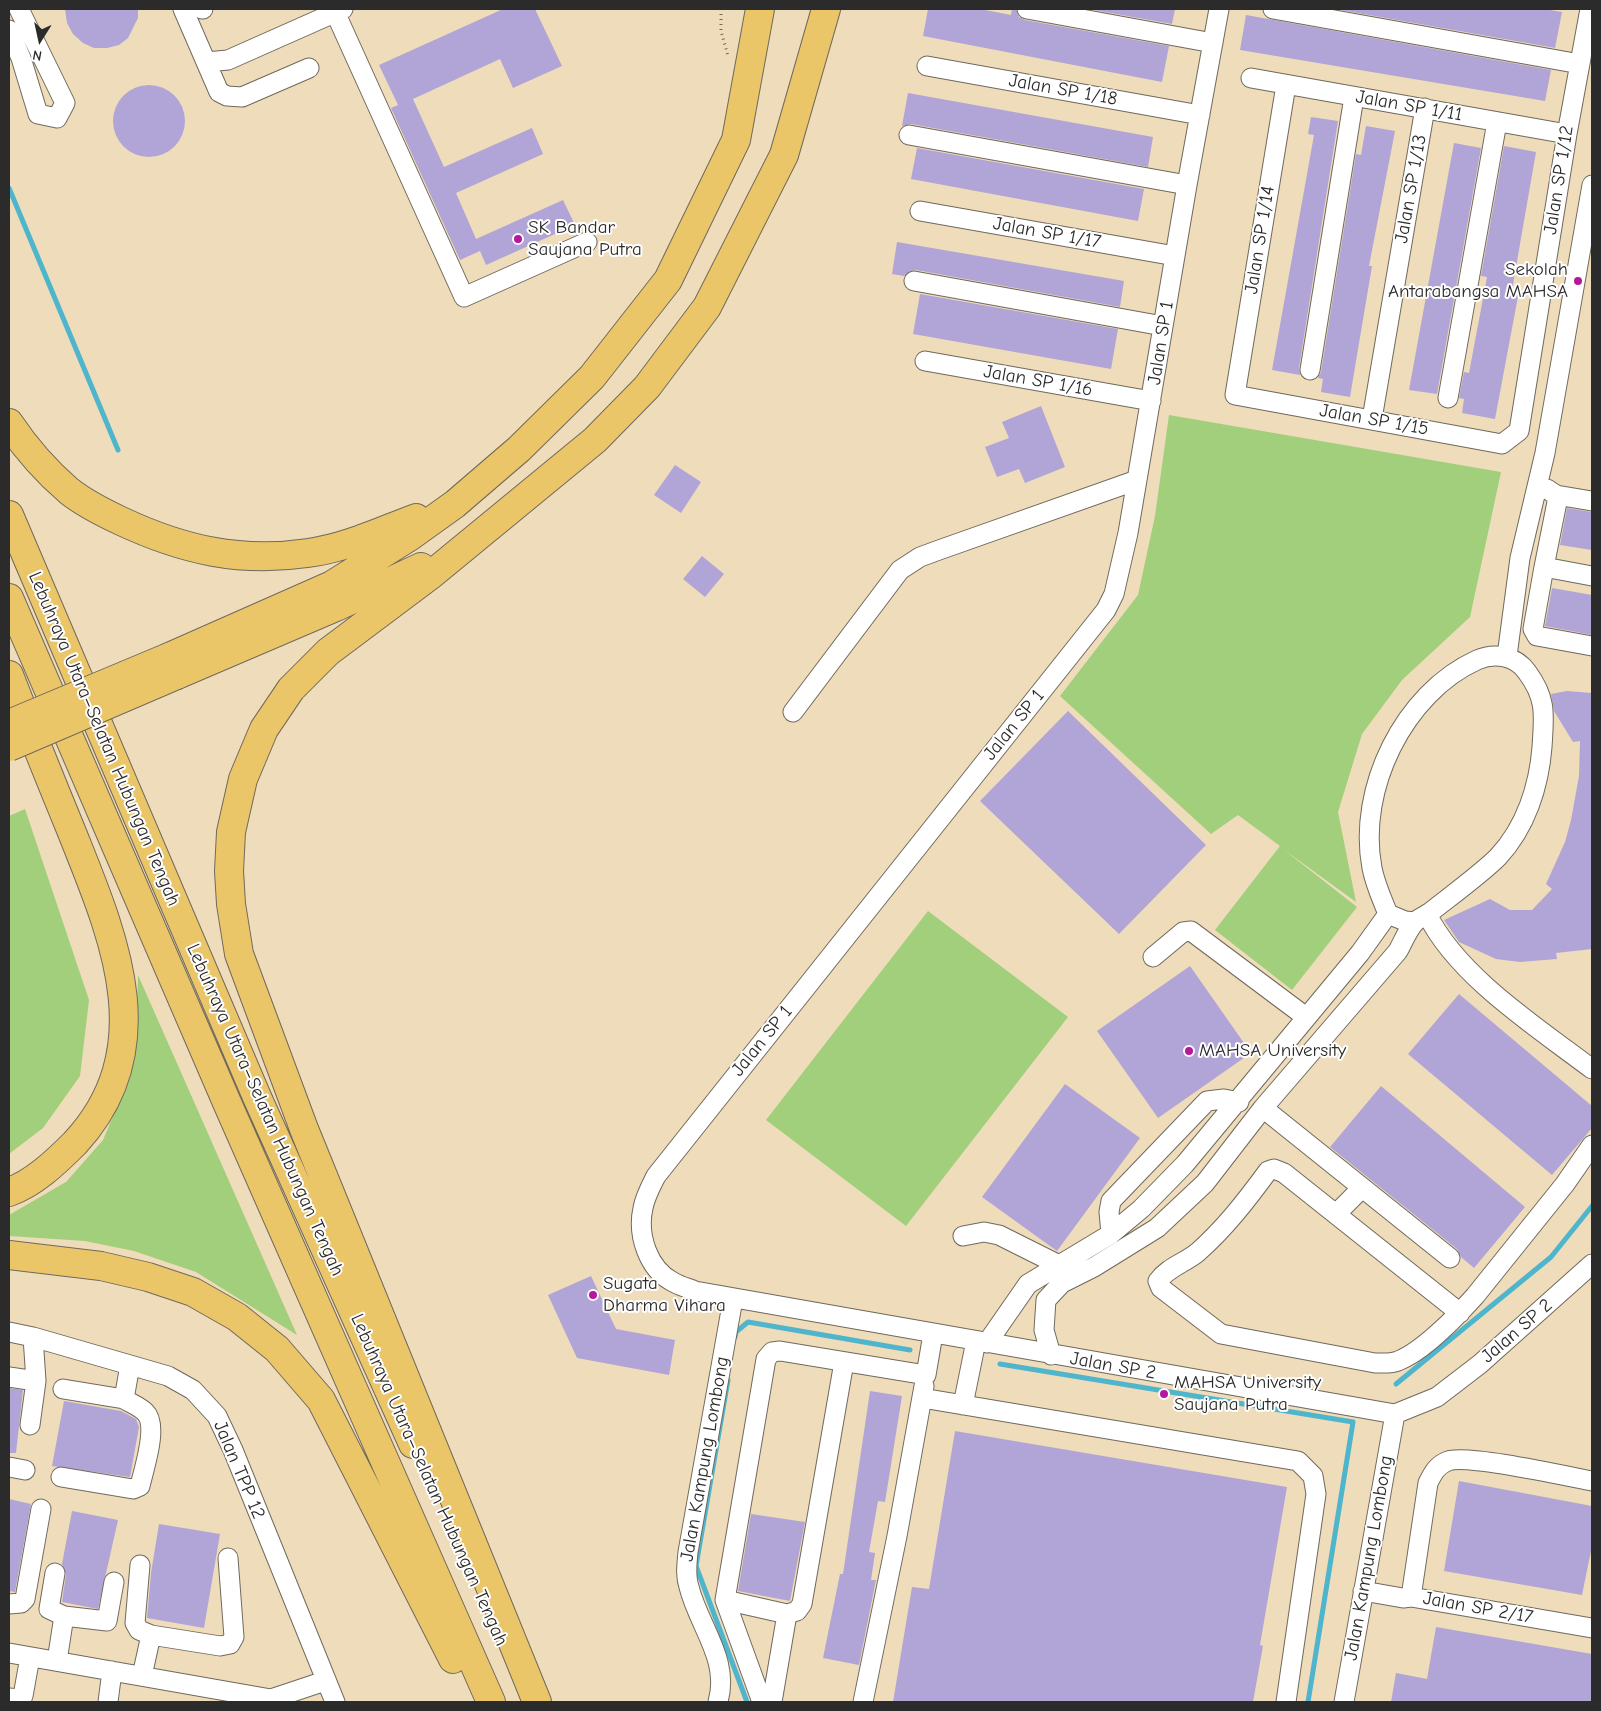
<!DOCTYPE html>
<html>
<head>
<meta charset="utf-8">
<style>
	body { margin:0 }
	#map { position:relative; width:1601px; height:1711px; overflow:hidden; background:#efdcba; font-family:"Comic Neue",sans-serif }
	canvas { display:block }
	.frame { position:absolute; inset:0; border:10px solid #2b2b2b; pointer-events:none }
	.north { position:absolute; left:15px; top:15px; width:50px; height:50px; -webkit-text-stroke:4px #fff; paint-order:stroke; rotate:190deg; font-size:14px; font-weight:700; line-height:20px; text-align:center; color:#2b2b2b }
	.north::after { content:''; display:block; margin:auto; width:18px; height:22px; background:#2b2b2b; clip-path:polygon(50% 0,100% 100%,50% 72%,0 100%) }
</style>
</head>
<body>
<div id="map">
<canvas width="1601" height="1711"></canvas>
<div class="frame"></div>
<div class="north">N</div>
</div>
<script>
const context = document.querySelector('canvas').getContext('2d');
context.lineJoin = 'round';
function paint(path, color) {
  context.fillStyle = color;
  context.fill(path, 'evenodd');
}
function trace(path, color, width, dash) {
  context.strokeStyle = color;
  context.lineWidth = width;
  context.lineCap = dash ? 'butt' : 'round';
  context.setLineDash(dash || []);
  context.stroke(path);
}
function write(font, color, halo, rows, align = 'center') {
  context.font = font + ' "Comic Neue",sans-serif';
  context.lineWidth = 4;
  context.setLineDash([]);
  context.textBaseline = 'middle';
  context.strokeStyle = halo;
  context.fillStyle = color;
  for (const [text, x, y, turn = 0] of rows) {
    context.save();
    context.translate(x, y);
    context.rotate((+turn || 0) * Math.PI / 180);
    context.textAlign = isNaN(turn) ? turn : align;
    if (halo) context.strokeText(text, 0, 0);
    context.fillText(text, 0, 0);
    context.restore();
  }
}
paint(new Path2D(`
	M1169 415 1501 472 1470 617 1402 680 1362 734 1338 812 1356 902 1283 849 1357 907 1292 990 1215 930 1280 846 1238 815 1211 834 1060 696 1138 595 1155 516Z
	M25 809 89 1000 80 1076 43 1128 9 1154V816Z
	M928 911 1068 1017 906 1226 766 1120Z
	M138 975 297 1335 196 1272 134 1251 85 1241 9 1236V1215L66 1182 103 1140 125 1088 136 1047Z`), '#a1cf7c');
trace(new Path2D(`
	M9 188 118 450
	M735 1337 736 1332 748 1322 910 1350
	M1000 1364 1353 1422 1308 1702
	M728 1380 696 1566 747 1702
	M1396 1384 1551 1257 1592 1206`), '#4eb5cc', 5);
paint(new Path2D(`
	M65 9H138V18L128 38 119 45 107 48H94L83 43 73 34 67 23Z
	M503 9H535L562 66 513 88 500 59 413 99 444 167 532 128 543 154 456 193 476 239 563 200 575 225 486 265 480 251 460 260 391 108 398 105 379 65Z
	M928 9H980L1011 15 1012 9H1016L1019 17 1025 20 1169 46 1162 82 923 36Z
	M1088 9H1175L1172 24Z
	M1335 9H1544L1562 12 1555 48Z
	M1246 15 1551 70 1545 101 1240 50Z
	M113 121a36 36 0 1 1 72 0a36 36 0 1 1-72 0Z
	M908 93 1153 137 1148 167 911 124 902 126Z
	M1311 117 1338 121 1299 368 1300 375 1272 370 1314 135 1308 134Z
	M1366 126 1395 131 1369 266H1372L1350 397 1321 392 1323 379 1318 378 1321 372 1356 154 1361 155Z
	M1454 143 1481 148 1437 394 1409 390Z
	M1504 146 1536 152 1512 290 1519 291 1495 419 1462 413 1464 399 1459 398 1464 372 1469 373 1487 277 1481 276Z
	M917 148 1144 189 1138 221 911 179Z
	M897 242 1124 281 1120 307 916 270 910 271 904 276 892 274Z
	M920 294 1118 329 1111 369 913 334Z
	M1041 406 1065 467 1025 483 1019 469 997 477 985 447 1009 438 1002 422Z
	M675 465 701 482 681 513 654 495Z
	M1567 508 1592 512V550L1560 545Z
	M702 556 724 574 705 597 683 579Z
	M1552 588 1592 595V635L1545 626Z
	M1567 691 1592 693V949L1556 953 1557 959 1520 962 1496 959 1459 942 1444 920 1490 899 1510 910H1532L1552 889 1546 884 1565 842 1571 820 1579 776 1580 741 1573 742 1554 711 1551 694Z
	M1068 711 1206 845 1119 934 980 801Z
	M1190 966 1251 1053 1158 1118 1097 1031Z
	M1459 994 1592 1106V1128L1552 1175 1408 1054Z
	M1065 1084 1140 1138 1057 1251 982 1197Z
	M1381 1086 1525 1207 1474 1268 1461 1257 1457 1249 1330 1147Z
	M591 1276 616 1329 675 1340 669 1375 577 1358 548 1295Z
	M9 1388 23 1390 16 1453H9Z
	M870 1391 902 1396 885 1502 878 1501 869 1552 875 1553 871 1580H876L859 1665 823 1658 840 1574H843Z
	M64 1401 121 1411 136 1419 139 1427 130 1477 52 1466Z
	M955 1431 1287 1487 1260 1645 1263 1646 1253 1702H893L912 1587 929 1589Z
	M1459 1481 1592 1506V1546L1582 1595 1444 1571Z
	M9 1499 31 1504 15 1592 9 1591Z
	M72 1511 118 1520 98 1609 62 1602 66 1574 62 1564Z
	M751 1514 805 1522 790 1601 738 1591Z
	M159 1524 220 1534 204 1628 147 1618 151 1573Z
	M1436 1627 1592 1654V1702H1391L1396 1673 1427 1679Z`), '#b0a5d6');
const minor = new Path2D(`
	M183 9 219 92 227 96 242 97 309 68
	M202 9H203
	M1027 9 1213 43
	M1219 9 1187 185 1128 533 1114 594 1106 610 656 1176C651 1186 645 1197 643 1208 637 1235 648 1269 673 1282 680 1286 688 1288 695 1291L1395 1414 1437 1397 1480 1364 1592 1264
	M1273 9 1580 64
	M335 12 464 297 587 242
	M9 30 21 58 38 114 57 118 65 103 19 9
	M206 62 228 60 343 9
	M927 66 1200 115
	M1251 78 1567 134
	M1286 85 1235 395 1502 444 1519 431 1567 134 1590 9
	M909 135 1187 185
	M920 211 1175 256
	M914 281 1163 326
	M925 361 1151 401
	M1310 370 1354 97
	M1448 398 1497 122
	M1372 419 1425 108
	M1547 489 1556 495 1592 501
	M1544 567 1557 502 1556 495
	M1592 576 1544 567 1533 629 1537 636 1592 646
	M1507 656 1520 558 1545 453 1592 185
	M793 712 900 570 920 557 939 550 1137 480
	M1427 914C1457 976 1538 1028 1592 1069
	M1153 957 1183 932 1191 931 1306 1017
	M1263 1108 1450 1258
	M1336 1214 1362 1188
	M1111 1234 1109 1212 1111 1201 1207 1101 1224 1099 1239 1102
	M963 1236 984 1232 999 1235 1059 1265
	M1460 1313 1284 1173 1274 1169 1268 1171C1246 1201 1225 1228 1198 1252 1185 1263 1168 1267 1158 1281L1161 1288 1221 1334 1375 1363C1383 1363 1391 1364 1398 1361 1422 1352 1457 1316 1475 1296L1565 1184 1592 1145
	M9 1332 33 1337 168 1376 193 1390 217 1416 233 1450 335 1702
	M987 1343 1028 1284 1111 1234 1141 1209 1185 1164 1360 953 1388 914
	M1051 1355 1044 1330 1046 1300 1062 1283 1094 1267 1157 1228 1205 1183 1263 1108 1398 951C1403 942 1408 929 1415 922 1418 919 1424 916 1428 914 1448 898 1481 874 1498 857 1526 827 1539 786 1542 747 1544 715 1547 699 1527 672 1516 656 1495 652 1477 660 1404 693 1357 789 1372 868 1375 884 1382 899 1388 914L1405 921 1415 922
	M9 1377 36 1381
	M63 1389 124 1399
	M922 1398 1298 1461 1313 1476 1316 1494 1286 1702
	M963 1405 976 1341
	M30 1425 36 1381 33 1337
	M9 1467 25 1470
	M61 1477 133 1489 140 1486C144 1468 159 1425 145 1412 139 1406 130 1403 124 1399L130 1365
	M140 1565 135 1623 139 1630 151 1635 142 1676
	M55 1573 49 1609 64 1616
	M1363 1591 1403 1598 1411 1597 1592 1628
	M1411 1597 1428 1483C1433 1473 1437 1465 1448 1461 1467 1454 1566 1476 1592 1481
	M725 1600 787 1614 797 1611 802 1604 844 1362
	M9 1604 21 1603 25 1599 41 1509
	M151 1635 220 1646 230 1644 234 1637 228 1558
	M9 1653 271 1699 325 1681
	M57 1661 64 1616 107 1621 114 1582
	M9 1698 19 1699 23 1696 30 1657
	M108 1702 112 1671
	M718 1702C730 1659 699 1627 689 1587 685 1575 687 1564 688 1552L733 1299
	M762 1702 725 1600 766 1359 772 1352 780 1351 926 1375 933 1334
	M772 1702 787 1614
	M863 1702 897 1536 924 1386
	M1344 1702 1395 1414`);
const highway = new Path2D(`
	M9 423C25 447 47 472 69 491 84 503 104 513 121 521 183 550 240 563 308 553 346 548 381 531 416 518
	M9 515 257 1097 413 1444
	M9 598 228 1105 491 1702
	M169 657 332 585 409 537 455 504 519 449 592 377 668 280 736 140 760 9
	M9 675C29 727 50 779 71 830 112 933 164 1047 75 1143 56 1162 34 1183 9 1192
	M177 675 336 607 421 567
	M9 1255 101 1266 148 1277 193 1292 237 1317 277 1349 321 1400 453 1659
	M537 1702 304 1129 239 954 231 904 229 871 231 832 243 779 264 729 291 689 328 652 432 574 595 440 647 387 707 307 784 155 826 9`);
trace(minor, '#70695d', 21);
trace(highway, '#70695d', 30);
trace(new Path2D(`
	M721 9V31L728 56`), '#70695d', 3, [1, 4]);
trace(minor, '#fff', 19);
trace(highway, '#ebc669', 28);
const highwayBridge = new Path2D(`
	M9 724 169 657
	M9 747 177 675`);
trace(highwayBridge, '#70695d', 30, []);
trace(highwayBridge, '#ebc669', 28);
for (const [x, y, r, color] of [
	[518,239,5,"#b5179e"],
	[1578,281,5,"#b5179e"],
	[1189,1051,5,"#b5179e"],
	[593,1295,5,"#b5179e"],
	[1164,1394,5,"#b5179e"]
]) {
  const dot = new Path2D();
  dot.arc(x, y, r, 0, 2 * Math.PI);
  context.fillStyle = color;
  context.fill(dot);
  trace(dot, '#fff', 2);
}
write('19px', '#2b2b2b', '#fff', [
	["Jalan SP 1/18",1063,90,10],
	["Jalan SP 1/11",1409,106,10],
	["Jalan SP 1/12",1559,180,-81],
	["Jalan SP 1/13",1411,189,-80],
	["Jalan SP 1/17",1047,233,10],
	["Jalan SP 1/14",1260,240,-81],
	["Jalan SP 1",1161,343,-81],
	["Jalan SP 1/16",1038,381,10],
	["Jalan SP 1/15",1374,420,10],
	["Jalan SP 1",1014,725,-51],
	["Lebuhraya Utara–Selatan Hubungan Tengah",104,739,67],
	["Jalan SP 1",762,1041,-51],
	["Lebuhraya Utara–Selatan Hubungan Tengah",265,1110,66],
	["Jalan SP 2",1517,1331,-41],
	["Jalan SP 2",1113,1366,10],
	["Jalan Kampung Lombong",705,1459,-80],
	["Jalan TPP 12",239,1470,67],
	["Lebuhraya Utara–Selatan Hubungan Tengah",429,1480,66],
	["Jalan Kampung Lombong",1369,1558,-80],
	["Jalan SP 2/17",1478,1608,10]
]);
write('19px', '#2b2b2b', '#fff', [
	["SK Bandar",528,228],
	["Saujana Putra",528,250],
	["Sekolah",1568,270,"right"],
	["Antarabangsa MAHSA",1568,292,"right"],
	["MAHSA University",1199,1051],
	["Sugata",603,1284],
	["Dharma Vihara",603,1306],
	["MAHSA University",1174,1383],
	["Saujana Putra",1174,1405]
], 'left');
</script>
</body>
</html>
